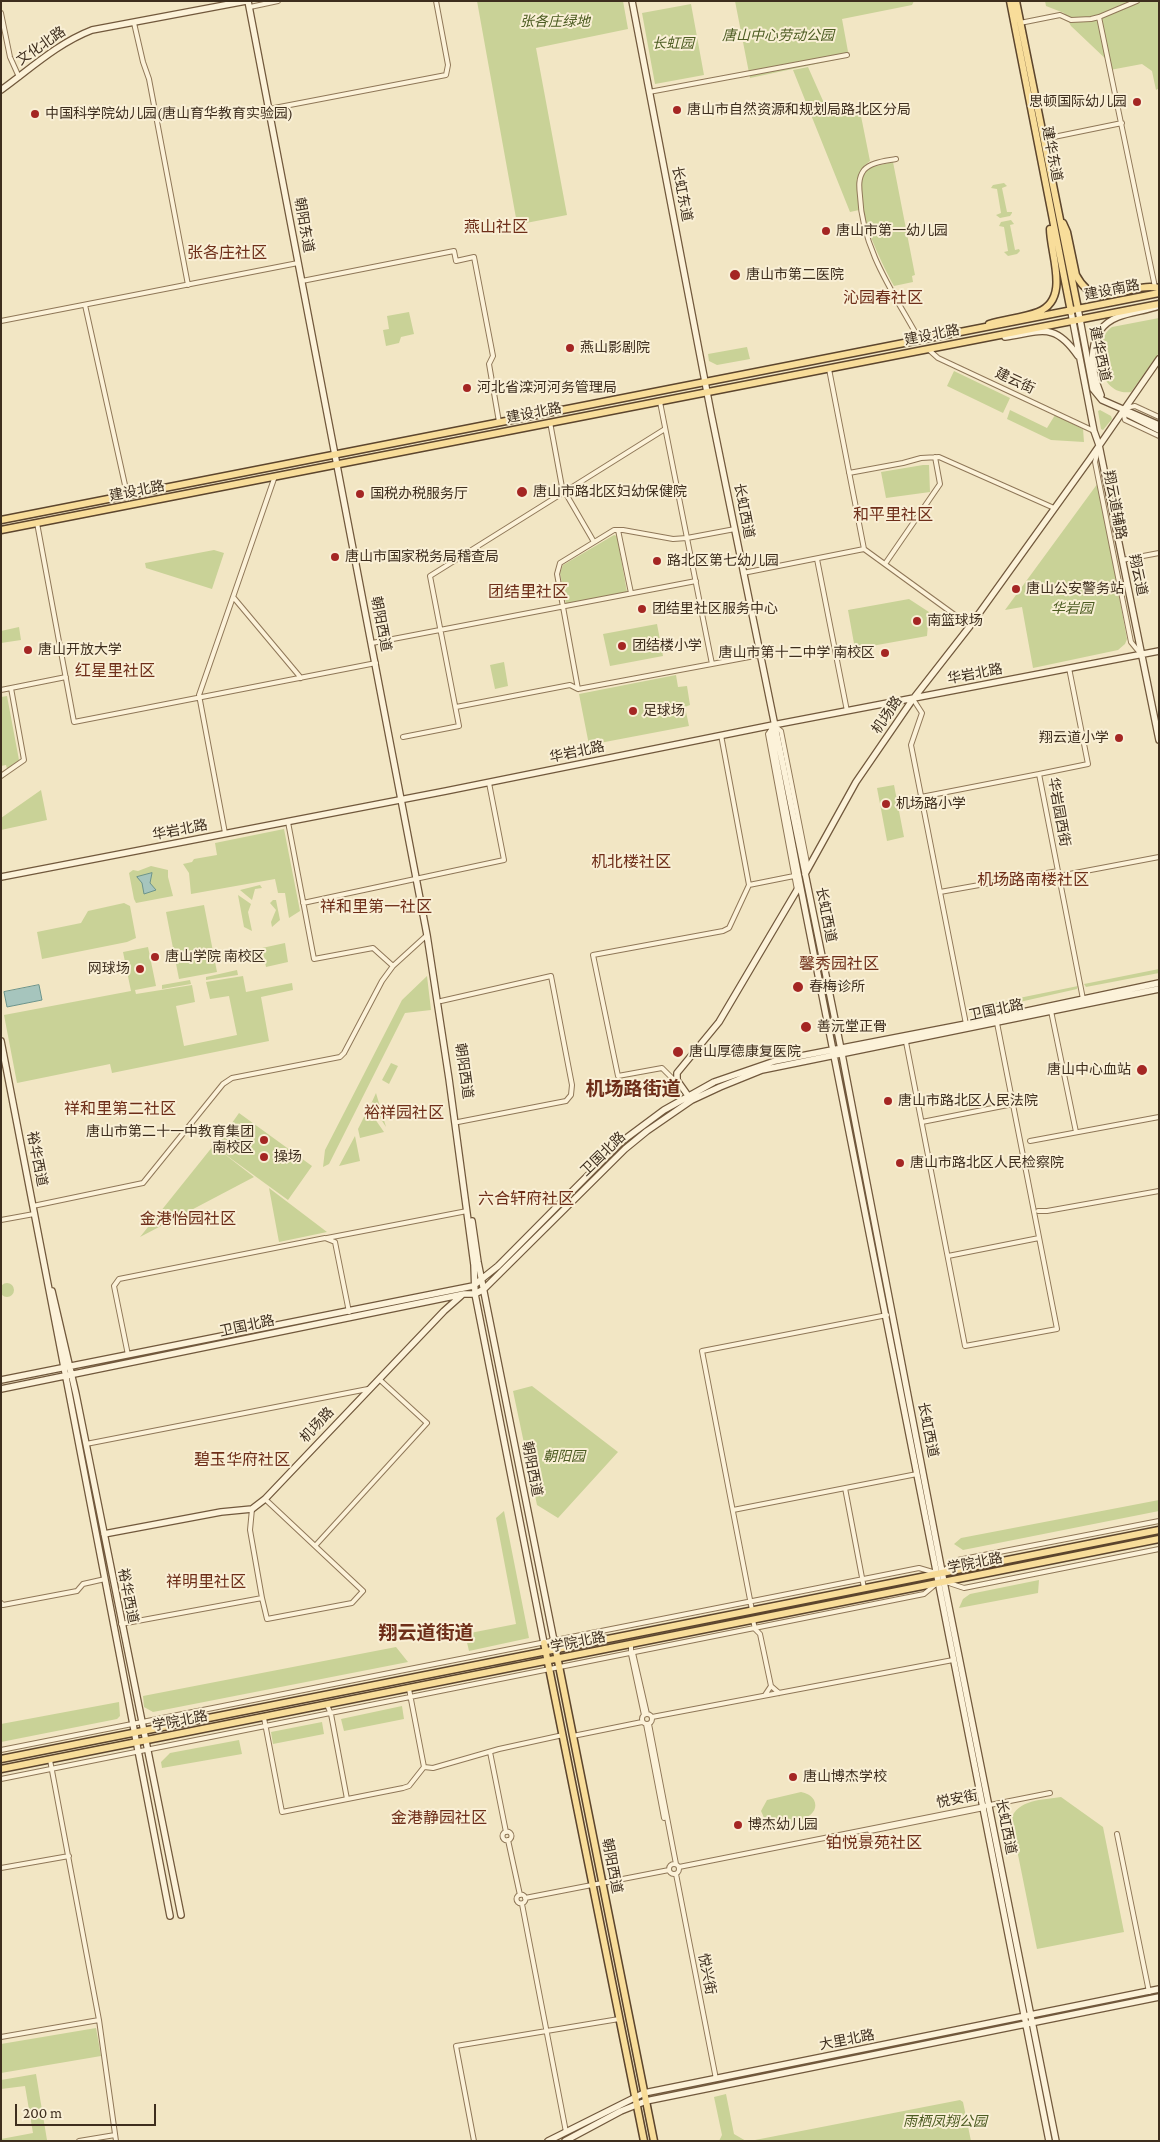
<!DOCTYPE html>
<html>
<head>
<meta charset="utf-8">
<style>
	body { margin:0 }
	#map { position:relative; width:1160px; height:2142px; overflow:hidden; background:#f2e6c4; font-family:"Crimson Pro",serif }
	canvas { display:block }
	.frame { position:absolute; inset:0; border:2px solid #3e2e1e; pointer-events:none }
	.scale { position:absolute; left:15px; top:2104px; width:141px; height:22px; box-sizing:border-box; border:2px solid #3e2e1e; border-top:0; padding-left:6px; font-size:15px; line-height:18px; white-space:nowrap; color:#3e2e1e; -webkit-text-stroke:4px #f9efd5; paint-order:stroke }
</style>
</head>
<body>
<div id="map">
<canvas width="1160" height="2142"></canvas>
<div class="frame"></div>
<div class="scale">200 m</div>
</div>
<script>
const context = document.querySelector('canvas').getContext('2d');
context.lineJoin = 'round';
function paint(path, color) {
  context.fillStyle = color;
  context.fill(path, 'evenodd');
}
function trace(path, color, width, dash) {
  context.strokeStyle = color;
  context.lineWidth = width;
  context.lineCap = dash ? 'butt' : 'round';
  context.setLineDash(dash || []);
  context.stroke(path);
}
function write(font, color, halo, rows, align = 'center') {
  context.font = font + ' "Crimson Pro","Noto Sans SC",serif';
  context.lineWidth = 4;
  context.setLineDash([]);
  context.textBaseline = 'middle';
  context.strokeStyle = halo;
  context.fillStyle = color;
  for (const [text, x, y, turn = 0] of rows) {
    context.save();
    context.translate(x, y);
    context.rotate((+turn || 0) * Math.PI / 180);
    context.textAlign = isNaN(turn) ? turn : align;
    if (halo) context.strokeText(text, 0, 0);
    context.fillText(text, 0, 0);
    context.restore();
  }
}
paint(new Path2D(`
	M477 1H623L628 29 536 48 567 215 526 223 516 218Z
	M735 1H914L912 5 842 19 849 57 750 78Z
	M1045 1H1159V88L1156 90 1152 71 1142 64 1110 70 1109 62 1071 26 1064 13 1046 6Z
	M691 4 704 75 655 84 642 13Z
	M808 67 828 112 859 106 870 161C853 172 859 191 859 210L850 212 793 70Z
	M893 162 915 275 912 276 913 282 894 286C878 256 854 208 863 173L872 167Z
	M1004 183 1007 186 1002 188 1007 212H1012V213L1010 216 1000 218 996 215 1001 213 997 189 991 188 993 185Z
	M1011 220 1014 224 1010 225 1015 250 1019 249 1020 251 1017 254 1008 256 1004 252 1008 251 1004 227 999 226 1001 222Z
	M409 312 414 334 401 337 399 343 386 346 383 330 389 329 387 316Z
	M1159 318V353L1131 392C1098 397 1089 343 1112 327Z
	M747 347 750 359 717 365 709 361 708 354Z
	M954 371 1010 398 1003 413 947 386Z
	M1010 410 1047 428 1055 415 1083 429 1084 442 1051 440 1007 419Z
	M1100 410 1111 416 1112 419 1103 430 1101 429 1098 411Z
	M923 465H929L930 492 886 498 881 472Z
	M1098 483 1127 639 1125 644 1118 650 1033 668 1022 607 1005 610Z
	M614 535 617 536 627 592 566 604 560 573 563 565Z
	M214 550 224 553 212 589 146 568 145 563Z
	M909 599 929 612 927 636 855 649 848 610Z
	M657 624 663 656 610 666 603 634Z
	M19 627 21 640 1 643V631Z
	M504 662 508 686 495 689 490 665Z
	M676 675 678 687 687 686 690 705 685 707 689 726 589 745 579 694Z
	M7 696 19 760 7 769 6 765 1 766V697Z
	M894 785 904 837 887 841 877 788Z
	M41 790 47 820 1 830V818Z
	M284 829 300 911 289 918 285 893H278L275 879 191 894 189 873 183 864 192 862 194 859 217 855 215 843Z
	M151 866 168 870V877L173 896 136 903 134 899 129 873 133 870 138 871Z
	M260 885 262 888 255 889 252 900 240 890Z
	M238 895 251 904 248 912 252 931 244 927Z
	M273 900H276L280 920 272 927 271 922 276 910 270 903Z
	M124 903 130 906 136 938 127 942 42 959 37 932 81 923 88 911Z
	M204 905 217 972 179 979 166 912Z
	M285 943 288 962 266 967 262 948Z
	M148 947 156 986 135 990 136 994 192 985 195 1002 176 1006 184 1046 237 1035 229 996 210 999 206 982 243 976 246 992 292 983 293 990 261 997 269 1041 112 1073 110 1064 17 1083 4 1015 131 991 123 952Z
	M1159 969V973L1086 987 1084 984Z
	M237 970 238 975 206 980V977Z
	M427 976 431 1010 405 1013 329 1164 323 1167 325 1150 402 1000Z
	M190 980 191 984 162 989V985Z
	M1078 986 1077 989 971 1013 970 1008Z
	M391 1063 398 1066 389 1084 382 1080Z
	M376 1093 386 1127 371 1104Z
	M368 1109 384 1132 360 1138 358 1129Z
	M239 1113 312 1166 288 1200 215 1147Z
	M355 1136 360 1161 339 1166Z
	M214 1146 254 1177 140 1237 213 1146Z
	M269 1188 327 1232 279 1242Z
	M0 1290a7 7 0 1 1 14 0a7 7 0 1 1-14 0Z
	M532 1386 618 1452 558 1518 537 1505 513 1391Z
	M1159 1500V1511L963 1550 954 1544 961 1538Z
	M504 1511 529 1638 469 1651 465 1634 516 1624 496 1518Z
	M1039 1580 1038 1593 959 1608 963 1599 970 1594Z
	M396 1647 408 1662 153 1712 144 1707 143 1696Z
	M119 1702 120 1716 117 1719 1 1742V1724Z
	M402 1706 404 1719 344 1731 341 1719Z
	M322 1722 324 1734 273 1744 271 1732Z
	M239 1740 242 1754 162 1768 161 1762 170 1753Z
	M801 1792C806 1793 811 1795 814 1800 824 1821 775 1829 765 1820L761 1811 767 1800Z
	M1061 1797 1103 1827 1124 1932 1037 1949 1011 1820C1017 1799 1043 1800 1061 1797Z
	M96 2028 101 2056 1 2073V2044Z
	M36 2074 47 2140 1 2141V2139L33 2133 25 2086 1 2089V2080Z
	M726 2094 734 2134 746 2141H719L722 2135 714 2097Z
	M960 2100 963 2102 971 2141H750Z`), '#c9d297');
const water = new Path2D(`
	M152 873 150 883 156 890 144 894 142 883 137 877Z
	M39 985 42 1000 7 1007 4 992Z`);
paint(water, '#a6c5bd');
trace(water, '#6c948c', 1);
const street = new Path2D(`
	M250 7 278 1
	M1 13 10 57 19 77
	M1099 17 1155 287
	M134 23 143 62 149 79 188 285
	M1020 23 1060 15 1071 20 1091 19 1099 17 1137 1
	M649 92 847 55
	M269 109 446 75 448 65 436 1
	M1044 139 1122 123
	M896 159C886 161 871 162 864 170 858 178 859 187 860 196 862 250 895 295 920 341
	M302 281 454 251 456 261 474 257 493 356 489 364 499 422
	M85 305 127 494
	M1 321 298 263
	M928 349 938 358 1094 431
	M829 369 864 549
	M660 402 712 664
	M1125 408 1135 406 1159 417
	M1123 412 1125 420 1159 436
	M550 422 562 487 594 542
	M1098 450 1095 462 1131 642 1140 653
	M849 473 903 463 921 458 939 457 1054 508
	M37 523 74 722 376 663
	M735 529 687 538 673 539 623 530H614L560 563 557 574 578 689 760 655
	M618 530 631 593
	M817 559 847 711
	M1122 560 1159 553
	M885 564 940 484 935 457
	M743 573 864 549 970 626
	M234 598 301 678
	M372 643 696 581
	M1069 668 1088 764 1039 774 1083 999
	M1 690 66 677
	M913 699 922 713 911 745 966 1024
	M456 707 570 685 578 689
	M775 726 781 731 808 868
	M770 731 768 734 797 890
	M403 737 459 726 430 576 665 429
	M1 776 24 760 11 688
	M921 797 1039 774
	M288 822 314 959 373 948 393 966
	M225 833 199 695 275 476
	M1059 876 1159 857
	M749 885 794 876
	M940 892 1058 871
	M303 903 504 860 489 783
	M441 1001 551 976 572 1085 571 1095 566 1101 458 1122
	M1051 1011 1076 1132
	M906 1042 965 1346 1057 1329 997 1023
	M677 1080 672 1078 662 1068 618 1076 593 955 723 931 729 928 749 885 721 735
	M922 1122 1013 1104
	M1030 1141 1159 1117
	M33 1206 143 1183 223 1084 232 1078 340 1057 344 1053 382 981 393 966 427 935
	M1038 1211H1047L1159 1191
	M1 1220 34 1214
	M327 1238 467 1211
	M948 1256 1039 1238
	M128 1355 114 1286 119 1279 325 1238 335 1242 349 1312
	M86 1444 368 1389
	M845 1488 864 1588
	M733 1510 917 1474
	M315 1546 427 1423 379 1379
	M943 1571 958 1560 1159 1521
	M946 1582 964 1588 1159 1549
	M262 1598 267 1619 352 1603 363 1591 265 1499
	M1 1603 3 1605 77 1591 83 1584 105 1579
	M752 1610 702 1351 887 1315
	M753 1620 755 1629 760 1634 771 1686
	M121 1624 262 1598 250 1530 252 1509
	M631 1644V1654L644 1715
	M633 1653 647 1714
	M409 1689 424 1767
	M765 1695 771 1686 779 1693
	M327 1705 331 1714 347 1799
	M642 1719a5 5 0 1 1 10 0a5 5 0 1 1-10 0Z
	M652 1717 953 1660
	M264 1718 282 1812 403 1788 409 1786 424 1767 433 1768 499 1749 563 1735
	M646 1724 664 1818
	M649 1724 676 1864
	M573 1736 642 1722
	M1 1750 919 1568 936 1573
	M490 1752 506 1832
	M50 1760 99 2020 116 2141
	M1 1779 924 1594 936 1584
	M870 1831 984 1808
	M502.5 1836a4.5 4.5 0 1 1 9 0a4.5 4.5 0 1 1-9 0Z
	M1117 1834 1149 1992
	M508 1840 520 1895
	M669 1869a5 5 0 1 1 10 0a5 5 0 1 1-10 0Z
	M679 1867 1050 1793
	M1 1868 69 1856
	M676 1874 716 2079
	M516.5 1899a4.5 4.5 0 1 1 9 0a4.5 4.5 0 1 1-9 0Z
	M525 1898 669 1870
	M522 1904 566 2132
	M1 2037 99 2020
	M79 2141 115 2135
	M474 2141 456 2046 619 2019`);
const secondary = new Path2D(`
	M248 1 427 935 449 1079 474 1265 475 1294 544 1643
	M632 1 711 413 841 1049 944 1582 1056 2141
	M1 90C30 69 58 43 92 30L246 1
	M1078 309 1093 389 1102 400 1159 425
	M1071 312 1094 431 1099 445 1159 740
	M1005 337C1041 332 1054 321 1078 356
	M1101 395C1090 369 1085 330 1118 317 1131 312 1145 311 1159 306
	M1123 412 1159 430
	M773 725 771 733 800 884 1049 2141
	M805 874 856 782 913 699 970 626 1090 459 1159 359
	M1 877 446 791 773 725 1159 651
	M1 1041C57 1333 112 1625 170 1916
	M689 1097 677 1080V1073L719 1022 800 885
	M472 1221 478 1262 554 1641
	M52 1291 76 1394 181 1915
	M1 1380 473 1286 498 1266 621 1142 664 1110 714 1082 775 1061 966 1024 1159 983
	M1 1389 464 1294H475L484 1289 625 1149 647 1131 692 1100 720 1087 762 1070 1159 989
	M104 1534 221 1512 252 1509 265 1499 444 1311 462 1295
	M548 2141 644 2093 1159 1989
	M565 2141 621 2111 646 2101 1159 1997`);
const primary = new Path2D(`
	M1010 1 1071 312
	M1016 1 1078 309
	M1063 223 1067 232 1076 275C1098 316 1128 281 1159 288
	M989 324C1005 319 1023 318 1038 312 1071 299 1050 254 1050 229
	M1 520 1159 293
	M1 530 1159 304
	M554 1641 654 2141
	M544 1643 644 2141
	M1 1759 1159 1530
	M1 1769 1159 1539`);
trace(street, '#8f7758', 6);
trace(secondary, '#71583c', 8);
trace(primary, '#5c452d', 9);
trace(street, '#fcf2d9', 4);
trace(secondary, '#fcf2d9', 5.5);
trace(primary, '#f8dd9a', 6);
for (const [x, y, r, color] of [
	[1137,102,5,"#a42623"],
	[677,110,5,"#a42623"],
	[35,114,5,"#a42623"],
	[826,231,5,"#a42623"],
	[735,275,6,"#a42623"],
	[570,348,5,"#a42623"],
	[467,388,5,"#a42623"],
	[522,492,6,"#a42623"],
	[360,494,5,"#a42623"],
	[335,557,5,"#a42623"],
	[657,561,5,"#a42623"],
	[1016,589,5,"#a42623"],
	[642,609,5,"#a42623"],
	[917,621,5,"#a42623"],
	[622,646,5,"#a42623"],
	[28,650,5,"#a42623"],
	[885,653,5,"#a42623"],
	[633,711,5,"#a42623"],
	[1119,738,5,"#a42623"],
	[886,804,5,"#a42623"],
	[155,957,5,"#a42623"],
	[140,969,5,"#a42623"],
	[798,987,6,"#a42623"],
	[806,1027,6,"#a42623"],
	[678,1052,6,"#a42623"],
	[1142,1070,6,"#a42623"],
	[888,1101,5,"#a42623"],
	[264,1140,5,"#a42623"],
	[264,1157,5,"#a42623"],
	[900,1163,5,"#a42623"],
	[793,1777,5,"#a42623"],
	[738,1825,5,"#a42623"]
]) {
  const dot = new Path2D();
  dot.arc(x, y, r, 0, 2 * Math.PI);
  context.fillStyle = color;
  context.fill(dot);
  trace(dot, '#f9efd5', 2);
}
write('italic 14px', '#4c5c22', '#f9efd5', [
	["张各庄绿地",555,22],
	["唐山中心劳动公园",778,36],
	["长虹园",673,44],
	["华岩园",1072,609],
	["朝阳园",564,1457],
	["雨栖凤翔公园",945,2122]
]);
write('14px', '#3e2e1e', '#f9efd5', [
	["文化北路",41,46,-35],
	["建华东道",1052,154,79],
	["长虹东道",682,194,79],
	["朝阳东道",304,225,80],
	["建设南路",1112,290,-11],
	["建设北路",932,335,-11],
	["建华西道",1100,354,78],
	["建云街",1015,381,25],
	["建设北路",534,413,-11],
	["建设北路",137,491,-11],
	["翔云道辅路",1115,505,79],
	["长虹西道",744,511,79],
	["翔云道",1138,575,78],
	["朝阳西道",381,624,79],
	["华岩北路",975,674,-11],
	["机场路",887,715,-56],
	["华岩北路",577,752,-12],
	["华岩园西街",1059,812,80],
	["华岩北路",180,830,-11],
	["长虹西道",826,915,79],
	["卫国北路",996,1010,-12],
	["朝阳西道",464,1071,82],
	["卫国北路",603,1154,-44],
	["裕华西道",37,1159,79],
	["卫国北路",247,1326,-12],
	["机场路",317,1425,-47],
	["长虹西道",928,1430,79],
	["朝阳西道",532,1469,79],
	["学院北路",975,1563,-11],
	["裕华西道",128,1596,79],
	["学院北路",578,1642,-11],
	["学院北路",180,1721,-11],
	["悦安街",957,1799,-11],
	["长虹西道",1006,1827,79],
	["朝阳西道",612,1866,79],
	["悦兴街",707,1974,79],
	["大里北路",847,2040,-11]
]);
write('14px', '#3e2e1e', '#f9efd5', [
	["思顿国际幼儿园",1127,102,"right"],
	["唐山市自然资源和规划局路北区分局",687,110],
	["中国科学院幼儿园(唐山育华教育实验园)",45,114],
	["唐山市第一幼儿园",836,231],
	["唐山市第二医院",746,275],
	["燕山影剧院",580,348],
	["河北省滦河河务管理局",477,388],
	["唐山市路北区妇幼保健院",533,492],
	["国税办税服务厅",370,494],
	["唐山市国家税务局稽查局",345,557],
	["路北区第七幼儿园",667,561],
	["唐山公安警务站",1026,589],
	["团结里社区服务中心",652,609],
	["南篮球场",927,621],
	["团结楼小学",632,646],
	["唐山开放大学",38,650],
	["唐山市第十二中学 南校区",875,653,"right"],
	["足球场",643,711],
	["翔云道小学",1109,738,"right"],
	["机场路小学",896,804],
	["唐山学院 南校区",165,957],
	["网球场",130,969,"right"],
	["春梅诊所",809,987],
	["善沅堂正骨",817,1027],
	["唐山厚德康复医院",689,1052],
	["唐山中心血站",1131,1070,"right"],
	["唐山市路北区人民法院",898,1101],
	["唐山市第二十一中教育集团",254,1132,"right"],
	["南校区",254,1148,"right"],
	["操场",274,1157],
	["唐山市路北区人民检察院",910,1163],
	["唐山博杰学校",803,1777],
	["博杰幼儿园",748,1825]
], 'left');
write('16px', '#6e2e19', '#f9efd5', [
	["燕山社区",496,227],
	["张各庄社区",227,253],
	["沁园春社区",883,298],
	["和平里社区",893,515],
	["团结里社区",528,592],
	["红星里社区",115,671],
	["机北楼社区",631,862],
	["机场路南楼社区",1033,880],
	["祥和里第一社区",376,907],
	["馨秀园社区",839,964],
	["祥和里第二社区",120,1109],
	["裕祥园社区",404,1113],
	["六合轩府社区",526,1199],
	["金港怡园社区",188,1219],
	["碧玉华府社区",242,1460],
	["祥明里社区",206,1582],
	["金港静园社区",439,1818],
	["铂悦景苑社区",874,1843]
]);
write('bold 19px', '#6e2e19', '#f9efd5', [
	["机场路街道",633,1089],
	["翔云道街道",426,1633]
]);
</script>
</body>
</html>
